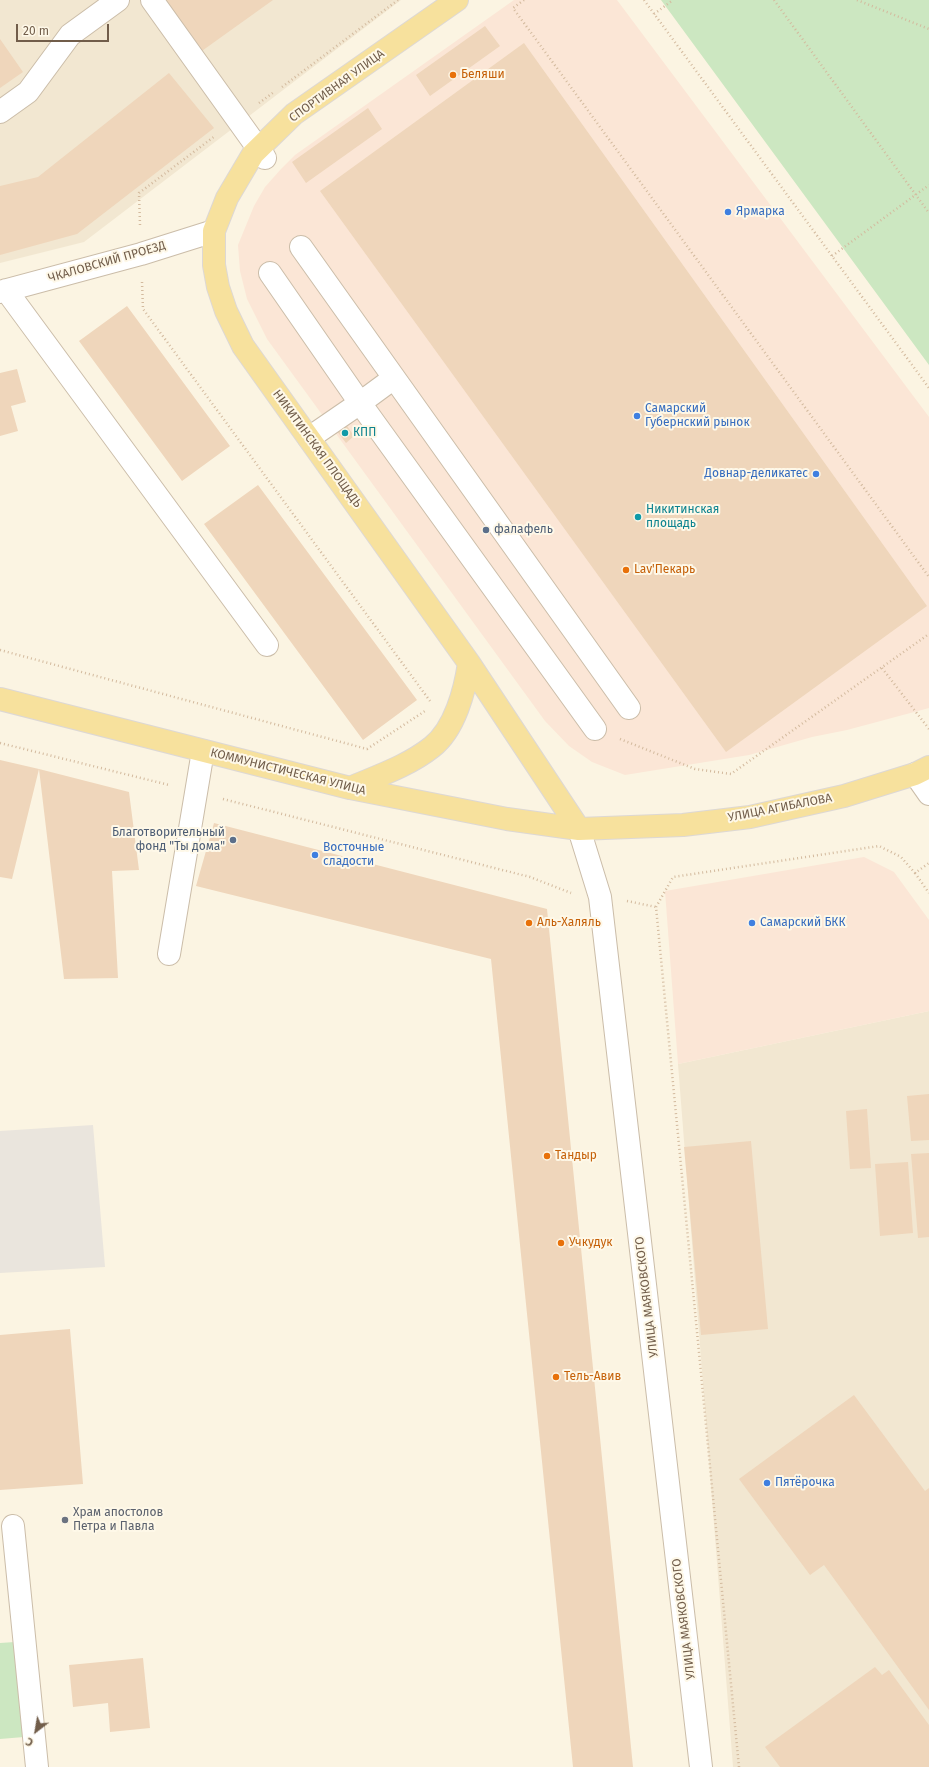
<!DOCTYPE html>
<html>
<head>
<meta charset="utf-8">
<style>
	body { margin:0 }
	#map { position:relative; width:929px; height:1767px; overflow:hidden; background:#fbf4e2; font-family:"Fira Sans",sans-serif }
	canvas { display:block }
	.north { position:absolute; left:16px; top:1711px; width:40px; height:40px; -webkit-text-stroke:3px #fef8e8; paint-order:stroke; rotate:211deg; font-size:11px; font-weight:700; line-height:16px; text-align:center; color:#715d4a }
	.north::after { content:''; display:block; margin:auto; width:14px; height:18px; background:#715d4a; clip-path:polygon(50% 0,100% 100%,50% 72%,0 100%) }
	.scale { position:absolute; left:16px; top:24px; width:93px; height:18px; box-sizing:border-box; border:2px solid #715d4a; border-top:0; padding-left:5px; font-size:12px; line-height:14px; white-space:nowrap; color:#715d4a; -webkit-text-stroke:3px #fef8e8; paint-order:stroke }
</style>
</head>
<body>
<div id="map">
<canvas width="929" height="1767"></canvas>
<div class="north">С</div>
<div class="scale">20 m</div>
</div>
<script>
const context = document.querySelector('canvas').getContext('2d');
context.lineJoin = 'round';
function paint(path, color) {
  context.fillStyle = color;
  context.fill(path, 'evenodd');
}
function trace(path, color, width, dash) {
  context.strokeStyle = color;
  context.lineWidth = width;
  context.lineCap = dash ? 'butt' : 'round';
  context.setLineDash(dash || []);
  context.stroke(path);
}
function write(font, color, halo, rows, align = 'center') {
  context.font = font + ' "Fira Sans",sans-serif';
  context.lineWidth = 4;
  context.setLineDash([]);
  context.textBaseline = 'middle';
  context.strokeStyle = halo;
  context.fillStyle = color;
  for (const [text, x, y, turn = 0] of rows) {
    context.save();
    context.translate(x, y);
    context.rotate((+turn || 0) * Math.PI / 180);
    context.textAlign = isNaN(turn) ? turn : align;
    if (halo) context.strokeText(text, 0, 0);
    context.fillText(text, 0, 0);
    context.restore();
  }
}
paint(new Path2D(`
	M0 0H401L84 242 0 263Z
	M929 1011V1767H733L678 1064Z`), '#f2e7d1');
paint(new Path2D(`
	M514 0H617L929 417V708L847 730 812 737 749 755 625 775 592 762 569 746 545 721 267 339 247 299 240 271 238 245 254 206 265 187 281 169 295 155Z
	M864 857 894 872 929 920V1011L678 1064 665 891Z`), '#fbe6d6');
paint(new Path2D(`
	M93 1125 105 1267 0 1273V1131Z`), '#eae5dd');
paint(new Path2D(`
	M661 0H929V365Z
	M15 1642 24 1737 0 1739V1643Z`), '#cce7c1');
paint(new Path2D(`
	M161 0H273L199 53Z
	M485 26 500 46 430 96 416 75Z
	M0 39 23 72 0 88Z
	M524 43 927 606 726 752 320 191Z
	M169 73 214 128 77 234 0 255V186L38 177Z
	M368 108 382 129 306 183 292 162Z
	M127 306 230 446 182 481 79 341Z
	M17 369 26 402 11 406 18 431 0 436V373Z
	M345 423 354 436 346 443 336 430Z
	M258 485 417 700 363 740 204 524Z
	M0 760 39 769 12 879 0 877Z
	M39 769 129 792 139 870 112 871 118 978 64 979Z
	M214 823 547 909 633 1767H573L491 959 196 886Z
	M929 1094V1140L911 1141 907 1096Z
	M867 1109 871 1168 850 1169 846 1111Z
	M751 1141 768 1329 701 1335 684 1147Z
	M929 1153V1237L918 1238 911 1154Z
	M908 1162 913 1233 880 1236 875 1164Z
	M70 1329 83 1484 0 1490V1335Z
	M854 1395 925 1491 929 1488V1710L824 1565 810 1575 739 1479Z
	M143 1658 150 1728 110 1732 108 1703 73 1707 69 1665Z
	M875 1667 882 1675 889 1670 929 1725V1767H780L765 1747Z`), '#efd6bb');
const minor = new Path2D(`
	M152 0 265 158
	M0 112 28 92 70 35 118 0
	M301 247 629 708
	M270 273 360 403 394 378
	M6 290 267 645
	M0 292 141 254 214 231
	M309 438 360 403 595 729
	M915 774 929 794
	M579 829 600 897 701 1767
	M169 954 203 751
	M13 1526 37 1767`);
const major = new Path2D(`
	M457 0 294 114 253 154 227 198 214 231V265L218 287 226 311 243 346 469 663 579 829
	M0 699 350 788 507 819 579 829 683 825 750 817 844 796 915 774 929 767
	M350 788C378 776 408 766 432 747 455 729 465 690 469 663`);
trace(minor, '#cbbda9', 24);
trace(major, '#ddd8d4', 24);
trace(new Path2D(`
	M524 0 513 8 929 577
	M644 0 929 388
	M774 0 929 213
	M857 0 929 29
	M654 14 673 0
	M282 87 398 0
	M259 103 274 92
	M140 225 139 193 215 136
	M832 256 929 185
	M142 282 143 309 430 701
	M0 650 367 749 425 711
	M882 668 929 729
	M620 739 695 769 731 774 929 634
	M0 743 169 785
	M223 799 530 877 571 893
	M915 873 929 893
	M627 901 656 907
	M739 1767 656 907 673 877 879 846 901 857 915 873 929 863`), '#d3ba9e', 2.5, [1, 3]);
trace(minor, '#fff', 22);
trace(major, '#f7e19d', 22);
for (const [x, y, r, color] of [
	[453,75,4,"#e8710a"],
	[728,212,4,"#3f7fe0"],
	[637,416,4,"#3f7fe0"],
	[345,433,4,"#0f9aa8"],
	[816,474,4,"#3f7fe0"],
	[638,517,4,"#0f9aa8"],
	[486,530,4,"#5c6f8a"],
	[626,570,4,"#e8710a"],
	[233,840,4,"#5c6f8a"],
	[315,855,4,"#3f7fe0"],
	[529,923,4,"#e8710a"],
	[752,923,4,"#3f7fe0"],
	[547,1156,4,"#e8710a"],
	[561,1243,4,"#e8710a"],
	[556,1377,4,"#e8710a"],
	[767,1483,4,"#3f7fe0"],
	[65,1520,4,"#6b7280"]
]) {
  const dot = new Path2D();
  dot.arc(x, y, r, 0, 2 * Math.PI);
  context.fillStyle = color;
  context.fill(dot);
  trace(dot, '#fef8e8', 1.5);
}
write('12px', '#c56008', '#fef8e8', [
	["Беляши",461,75],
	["Lav'Пекарь",634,570],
	["Аль-Халяль",537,923],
	["Тандыр",555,1156],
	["Учкудук",569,1243],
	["Тель-Авив",564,1377]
], 'left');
write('12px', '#715d4a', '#fef8e8', [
	["СПОРТИВНАЯ УЛИЦА",337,86,-36],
	["ЧКАЛОВСКИЙ ПРОЕЗД",107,262,-16],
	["НИКИТИНСКАЯ ПЛОЩАДЬ",317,449,54],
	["КОММУНИСТИЧЕСКАЯ УЛИЦА",288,772,14],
	["УЛИЦА АГИБАЛОВА",780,808,-11],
	["УЛИЦА МАЯКОВСКОГО",647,1297,-97],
	["УЛИЦА МАЯКОВСКОГО",684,1619,-97]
]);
write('12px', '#366cbe', '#fef8e8', [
	["Ярмарка",736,212],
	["Самарский",645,409],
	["Губернский рынок",645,423],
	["Довнар-деликатес",808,474,"right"],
	["Восточные",323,848],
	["сладости",323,862],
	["Самарский БКК",760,923],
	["Пятёрочка",775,1483]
], 'left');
write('12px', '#0d838f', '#fef8e8', [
	["КПП",353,433],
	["Никитинская",646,510],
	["площадь",646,524]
], 'left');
write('12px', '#4e5e75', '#fef8e8', [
	["фалафель",494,530],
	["Благотворительный",225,833,"right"],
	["фонд \"Ты дома\"",225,847,"right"]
], 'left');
write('12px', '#5b616d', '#fef8e8', [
	["Храм апостолов",73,1513],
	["Петра и Павла",73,1527]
], 'left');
</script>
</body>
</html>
